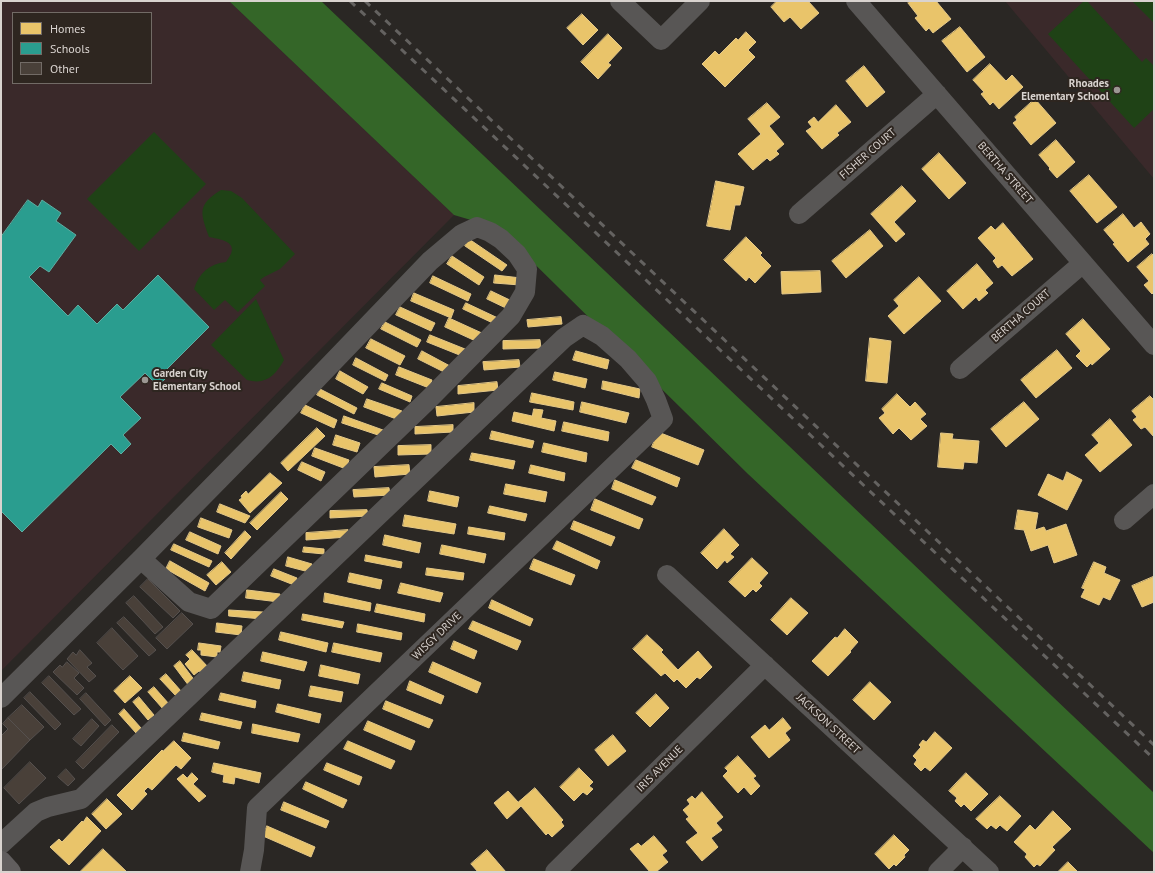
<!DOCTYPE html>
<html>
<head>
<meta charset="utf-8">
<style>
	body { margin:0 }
	#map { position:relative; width:1155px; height:873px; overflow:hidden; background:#2a2724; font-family:"PT Sans",sans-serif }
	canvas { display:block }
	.frame { position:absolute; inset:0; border:2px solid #d9d3cf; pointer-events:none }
	.legend { position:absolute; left:12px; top:12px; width:140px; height:72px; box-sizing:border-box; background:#2e2620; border:1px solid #726b66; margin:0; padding:5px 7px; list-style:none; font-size:12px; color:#d9d3cf }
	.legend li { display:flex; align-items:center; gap:8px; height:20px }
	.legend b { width:20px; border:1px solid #726b66 }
</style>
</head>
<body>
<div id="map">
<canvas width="1155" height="873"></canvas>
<div class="frame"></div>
<ul class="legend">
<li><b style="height:11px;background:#e9c46a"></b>Homes</li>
<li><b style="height:11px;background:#2a9d8f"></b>Schools</li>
<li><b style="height:11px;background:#494039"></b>Other</li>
</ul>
</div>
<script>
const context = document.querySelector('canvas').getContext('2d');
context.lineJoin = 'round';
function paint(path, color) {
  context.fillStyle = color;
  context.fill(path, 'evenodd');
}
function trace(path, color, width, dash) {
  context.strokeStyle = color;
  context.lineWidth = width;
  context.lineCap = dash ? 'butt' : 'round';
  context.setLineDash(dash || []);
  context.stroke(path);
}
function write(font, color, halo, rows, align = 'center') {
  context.font = font + ' "PT Sans",sans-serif';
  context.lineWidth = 4;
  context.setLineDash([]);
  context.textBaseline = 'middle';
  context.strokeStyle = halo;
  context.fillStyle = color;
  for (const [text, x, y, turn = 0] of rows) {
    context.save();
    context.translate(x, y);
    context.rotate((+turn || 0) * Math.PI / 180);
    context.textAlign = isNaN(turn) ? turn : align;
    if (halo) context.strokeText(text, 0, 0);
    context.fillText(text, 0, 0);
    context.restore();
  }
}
paint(new Path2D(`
	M1 1H229L454 215 1 671ZM13 13H151V83H13Z
	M1005 1H1154V179Z`), '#3a292a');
paint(new Path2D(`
	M1084 1H1087L1142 62 1146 58 1154 66V109L1134 128 1048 34Z
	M1132 1H1154V23Z
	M154 132 206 184 139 251 87 199Z
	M221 190 231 191 242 198 295 254 280 269 264 277 260 280 265 286 238 312 225 300 214 310 194 289C199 273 209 264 226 262 241 243 225 240 209 237 201 214 196 205 221 190Z
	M256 299 284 360C275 376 266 385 247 380L211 345Z`), '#1f4216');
paint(new Path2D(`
	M229 1H321L1154 793V853L748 474 498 228 454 215Z`), '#346628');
const homes = new Path2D(`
	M777 1H808L819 13 801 29 790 17 784 22 771 7Z
	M910 1H936L951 19 933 33 929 28 926 31 915 18 918 16 908 3Z
	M582 14 598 30 583 45 567 28Z
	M960 27 985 57 967 72 942 41Z
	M746 32 756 42 748 50 755 57 725 87 702 64 715 51 719 55 736 38 738 40Z
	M608 34 622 48 608 63 611 65 598 79 581 62Z
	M990 64 1006 81 1012 75 1023 87 999 109 993 102 990 105 981 94 984 92 973 80Z
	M864 66 885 92 867 107 846 81Z
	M1035 99 1056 123 1031 145 1013 123 1017 120 1015 117Z
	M767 103 780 117 769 126 784 144 776 151 779 154 770 161 767 158 753 170 738 154 761 134 748 119Z
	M836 105 851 122 837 133 839 135 822 149 806 131 812 127 808 122 814 117 818 122Z
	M1056 140 1075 162 1057 178 1049 169 1050 168 1039 155Z
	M939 153 966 183 949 199 922 169Z
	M1089 175 1117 207 1097 223 1070 191Z
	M716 181 744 187 740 205H735L730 230 707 226Z
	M902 186 916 201 894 222 905 234 896 242 871 214Z
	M1123 214 1134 228 1141 222 1150 234 1145 239 1149 244 1128 262 1113 244 1115 243 1104 230Z
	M1003 223 1033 259 1012 276 1002 265 998 268 993 261 996 258 978 238 991 226 995 230Z
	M870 230 883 246 846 278 832 261Z
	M746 237 762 253 760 255 771 266 755 283 749 277 746 281 724 260Z
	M469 239 507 265 502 271 465 246Z
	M1152 254 1154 256V292L1152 294 1144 285 1149 281 1137 267Z
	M452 256 484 277 479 285 447 264Z
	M977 264 993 283 985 290 988 293 979 301 976 297 963 309 947 291Z
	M820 271 821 292 782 294 781 272Z
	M495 275 521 278 520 285 494 283Z
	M433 276 471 294 468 301 430 283Z
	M919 277 941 301 904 334 888 316 899 306 894 300Z
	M491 291 514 302 510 310 487 299Z
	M414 293 454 310 451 318 411 301Z
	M466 303 500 319 497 325 463 309Z
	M400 307 435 323 431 331 396 315Z
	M561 317 562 324 528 327 527 320Z
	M449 318 484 334 480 343 445 327Z
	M1083 319 1110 349 1092 365 1091 363 1087 367 1076 356 1081 351 1066 334Z
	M385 322 421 340 417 347 381 329Z
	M430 335 465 349 462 356 427 342Z
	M870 338 891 341 887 383 866 381Z
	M371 339 405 356 400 365 366 348Z
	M540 340 541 348 503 349V341Z
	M1057 350 1072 368 1036 398 1021 380Z
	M422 351 450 366 446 373 418 359Z
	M576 351 609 360 607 369 573 360Z
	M356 358 388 375 385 381 353 365Z
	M519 360 520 367 484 370 483 362Z
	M399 367 432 380 429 388 396 375Z
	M340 371 368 387 363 394 336 379Z
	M555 372 587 379 585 388 553 380Z
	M603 381 640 389 639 398 602 389Z
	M497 382 498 390 458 394V386Z
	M382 383 412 396 410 402 379 389Z
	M320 389 357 408 354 414 317 395Z
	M532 393 574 402 573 410 530 402Z
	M897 394 910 407 915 402 926 414 920 419 927 426 911 440 899 428 893 434 879 418 885 413 882 409Z
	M1150 396 1154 400V437L1145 427 1141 429 1133 420 1137 417 1132 411Z
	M367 399 402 411 399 420 364 407Z
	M582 402 629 413 626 423 580 412Z
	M1024 402 1039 419 1006 447 991 429Z
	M474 403V412L437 416 436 407Z
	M305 405 337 420 334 428 301 413Z
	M534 409 543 410 541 418 556 421 554 431 512 421 514 412 532 416Z
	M344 416 383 430 381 436 342 423Z
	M1110 419 1132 445 1100 472 1085 455 1099 443 1092 435Z
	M564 422 609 432 608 441 562 431Z
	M453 425V432L415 434V427Z
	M317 428 325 436 288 471 281 463Z
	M492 431 534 441 532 448 490 439Z
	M658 432 704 450 698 465 652 447Z
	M941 433 953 434 952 439 979 441 977 463 964 462 963 469 938 467Z
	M336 435 360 443 357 452 333 445Z
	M544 443 587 453 586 462 542 452Z
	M431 445V454L398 455V446Z
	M315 448 349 460 346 469 312 456Z
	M472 453 515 461 513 469 470 460Z
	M636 460 680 478 677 487 632 468Z
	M302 462 325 472 321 481 298 470Z
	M409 465 410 474 375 477 374 467Z
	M531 465 565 473 564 481 529 473Z
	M1067 472 1082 480 1067 510 1038 495 1048 474 1063 481Z
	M270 473 282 483 250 513 239 500 242 498 241 496 246 491 248 494Z
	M615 480 656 497 652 505 612 489Z
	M506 484 547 492 545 502 504 494Z
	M389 488 390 495 354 497 353 490Z
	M430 491 459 497 457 507 428 501Z
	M281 492 288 499 257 530 250 523Z
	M595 499 643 519 639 529 591 510Z
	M220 504 250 516 245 523 217 512Z
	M490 506 527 514 525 521 488 513Z
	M367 510 368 516 330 518V511Z
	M1018 510 1038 513 1035 530 1044 527 1046 531 1066 524 1077 555 1054 563 1048 545 1031 551 1024 530 1015 529Z
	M405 515 456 524 454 534 403 526Z
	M201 518 232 530 229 538 198 527Z
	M574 521 615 537 611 546 571 529Z
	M469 527 505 533 504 540 468 534Z
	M724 529 739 545 730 554 734 557 727 563 725 560 717 569 701 553Z
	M348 530V537L306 540V533Z
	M245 531 251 537 231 559 225 553Z
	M190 532 221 546 218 554 186 540Z
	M385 535 421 543 419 553 383 545Z
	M557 541 600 561 597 569 553 549Z
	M174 544 212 561 209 567 171 550Z
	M442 545 486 554 484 563 440 554Z
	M304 547 324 549V554L303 552Z
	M366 555 402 562 401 568 365 561Z
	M288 557 312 564 309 572 286 566Z
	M752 558 768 573 759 583 762 586 756 592 753 589 745 597 729 582Z
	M534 559 575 575 571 585 530 569Z
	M170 561 209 583 205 591 166 569Z
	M222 562 231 572 216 585 207 575Z
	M1094 562 1106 567 1104 573 1120 580 1110 600 1103 597 1099 605 1081 597 1085 589 1082 588Z
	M427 568 464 573 463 580 426 575Z
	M274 569 297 578 294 585 271 576Z
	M350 573 382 580 380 589 348 582Z
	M1153 577 1154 602 1142 607 1132 586Z
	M401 583 443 593 440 602 398 593Z
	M247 590 280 594 279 602 246 598Z
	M325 593 371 603 370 611 324 602Z
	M791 598 808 613 787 635 771 620Z
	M492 600 533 619 530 626 489 608Z
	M377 604 425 614 424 622 375 612Z
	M229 610 263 612 262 619 229 616Z
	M303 614 344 622 342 628 302 620Z
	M473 621 521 641 517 650 469 629Z
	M217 623 242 626 241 635 216 632Z
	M358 624 402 633 401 640 357 632Z
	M845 629 858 642 850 651 851 652 828 676 812 661 835 637 837 638Z
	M281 632 328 643 326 652 279 640Z
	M647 635 663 650 661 652 678 670 698 651 712 667 700 679 697 677 686 688 677 679 674 682 665 673 661 676 633 649Z
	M454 641 477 651 474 659 451 649Z
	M199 643 221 646 220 652H217V657L201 655V650H198Z
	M334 643 382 653 380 662 332 652Z
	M192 650 209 668 203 673 199 671 194 675 185 664 190 659 186 655Z
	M263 652 307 662 304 671 261 661Z
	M180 661 195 681 189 686 174 666Z
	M433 662 481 683 477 693 429 672Z
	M321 665 360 674 358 684 319 676Z
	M244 672 281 680 279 689 242 681Z
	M166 674 181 691 176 696 160 679Z
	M130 676 142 688 125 703 114 691Z
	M410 681 444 696 441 704 407 690Z
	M870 682 891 702 874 720 853 700Z
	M311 686 343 692 341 702 309 696Z
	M154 687 169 704 163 709 148 692Z
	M221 693 256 701 255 708 219 700Z
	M656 694 669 708 650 727 636 713Z
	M139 697 154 715 148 720 133 702Z
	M386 701 433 720 429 728 383 709Z
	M278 704 321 714 319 723 276 712Z
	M124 709 141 728 136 733 119 714Z
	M202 713 242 722 240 729 200 720Z
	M783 718 791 728 785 733 790 740 769 758 751 737 765 725 769 730Z
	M368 721 415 741 411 750 364 730Z
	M253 724 300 734 298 742 252 733Z
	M935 732 952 748 930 771 925 767 921 771 914 764 917 760 913 756 921 747 919 745 923 740 926 742Z
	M184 733 220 742 218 749 182 741Z
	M613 735 626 751 608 766 595 750Z
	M174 741 191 758 181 769 176 765 152 790 148 787 144 791 147 794 132 810 117 795 162 750 163 751Z
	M348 741 395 761 391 769 344 749Z
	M738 756 756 776 753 778 760 786 751 795 744 787 738 793 723 776 728 771 725 768Z
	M214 763 261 773 259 783 235 777 234 784 223 782 224 775 212 772Z
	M327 763 362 777 359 785 324 770Z
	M579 768 593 782 589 786 593 789 587 795 583 792 574 801 560 787Z
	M192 773 198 779 193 784 206 796 199 802 177 779 183 774 187 778Z
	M966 773 988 794 971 811 964 804 961 807 955 801 957 798 949 791Z
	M306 782 347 800 343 808 303 789Z
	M535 788 563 820 561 822 564 826 552 837 548 833 546 835 521 806 507 819 494 803 508 791 518 802Z
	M702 792 723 817 716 823 722 830 711 838 718 847 702 861 686 842 698 833 686 819 689 817 683 810 690 804 687 800 692 796 695 799Z
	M1000 796 1021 816 1007 831 1000 825 996 829 991 825 987 829 976 819Z
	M107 799 122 814 106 829 92 814Z
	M284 802 329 821 326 828 281 810Z
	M1053 811 1071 829 1052 847 1055 850 1040 866 1037 864 1034 867 1025 857 1027 854 1014 842 1030 825 1035 830Z
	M87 817 101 831 69 865 50 847 59 839 62 842 82 821 83 822Z
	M267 826 315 847 311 857 263 836Z
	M894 835 909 850 904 855 905 857 896 866 894 864 889 869 875 854Z
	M654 836 667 851 662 855 668 862 656 872H650L630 849 638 843 641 846Z
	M103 849 127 872H80Z
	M487 850 506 872H478L471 864Z
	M1068 862 1078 872H1058Z`);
paint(homes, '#e9c46a');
trace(homes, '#e4c888', 1);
const schools = new Path2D(`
	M28 200 38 207 42 200 61 213 56 221 76 235 49 272 40 266 29 277 68 316 78 305 97 324 117 304 123 310 158 275 209 327 163 373 167 377 158 386 145 373 120 397 141 418 123 435 131 444 121 454 111 444 22 532 1 511V237Z`);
paint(schools, '#2a9d8f');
trace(schools, '#5eada2', 1);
const building = new Path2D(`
	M148 579 180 611 173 618 140 587Z
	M134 596 163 627 155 634 126 603Z
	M182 613 193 624 167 649 156 638Z
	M124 617 156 650 149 656 117 623Z
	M112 628 138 656 123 670 97 643Z
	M80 650 92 663 87 667 96 676 89 682 67 659 73 652 76 655Z
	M67 662 79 673 74 678 84 688 77 695 53 672 60 665 62 667Z
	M49 676 81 709 74 715 42 683Z
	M30 692 61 724 55 730 24 698Z
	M86 693 111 720 105 726 80 699Z
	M22 705 44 727 30 740 8 718Z
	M8 718 30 740 1 770V736L8 729 3 724Z
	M92 719 99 726 81 746 73 739Z
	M112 725 119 732 83 769 76 762Z
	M30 762 46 778 19 804 4 788Z
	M66 769 75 779 68 786 58 777Z`);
paint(building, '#494039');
trace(building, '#55504e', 1);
trace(new Path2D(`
	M620 1 661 40 700 1
	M856 1 1154 345
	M799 214 937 94
	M960 369 1083 263
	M1124 520 1154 494
	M667 575 989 872
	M1 698 141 559 254 444 430 261 462 234 477 227 490 232 501 239 517 254 527 269 525 292 511 316 429 399 211 609 189 602 141 559
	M1 844 36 812 48 807 81 799 564 338 583 325 602 336 628 359 647 381 656 400 663 419 257 808 254 850 250 872
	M555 872 765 665
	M938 872 963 847`), '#585655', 20);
trace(new Path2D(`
	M1 862 10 872`), '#615e5e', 22);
trace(new Path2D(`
	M350 1 1154 759
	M365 1 1154 745`), '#646260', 3, [7, 7]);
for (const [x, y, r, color] of [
	[1117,90,4,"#9c9793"],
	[145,380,4,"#9c9793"]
]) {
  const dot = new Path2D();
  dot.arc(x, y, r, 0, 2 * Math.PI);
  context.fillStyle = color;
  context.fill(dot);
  trace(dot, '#2e2620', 1.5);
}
write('bold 11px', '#d9d3cf', '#2e2620', [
	["Rhoades",1109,84],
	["Elementary School",1109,97],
	["Garden City",153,374,"left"],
	["Elementary School",153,387,"left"]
], 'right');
write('11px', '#d9d3cf', '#2e2620', [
	["FISHER COURT",868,154,-41],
	["BERTHA STREET",1005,173,49],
	["BERTHA COURT",1021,316,-41],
	["WISGY DRIVE",437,636,-44],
	["JACKSON STREET",828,724,43],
	["IRIS AVENUE",660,769,-45]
]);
</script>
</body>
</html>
